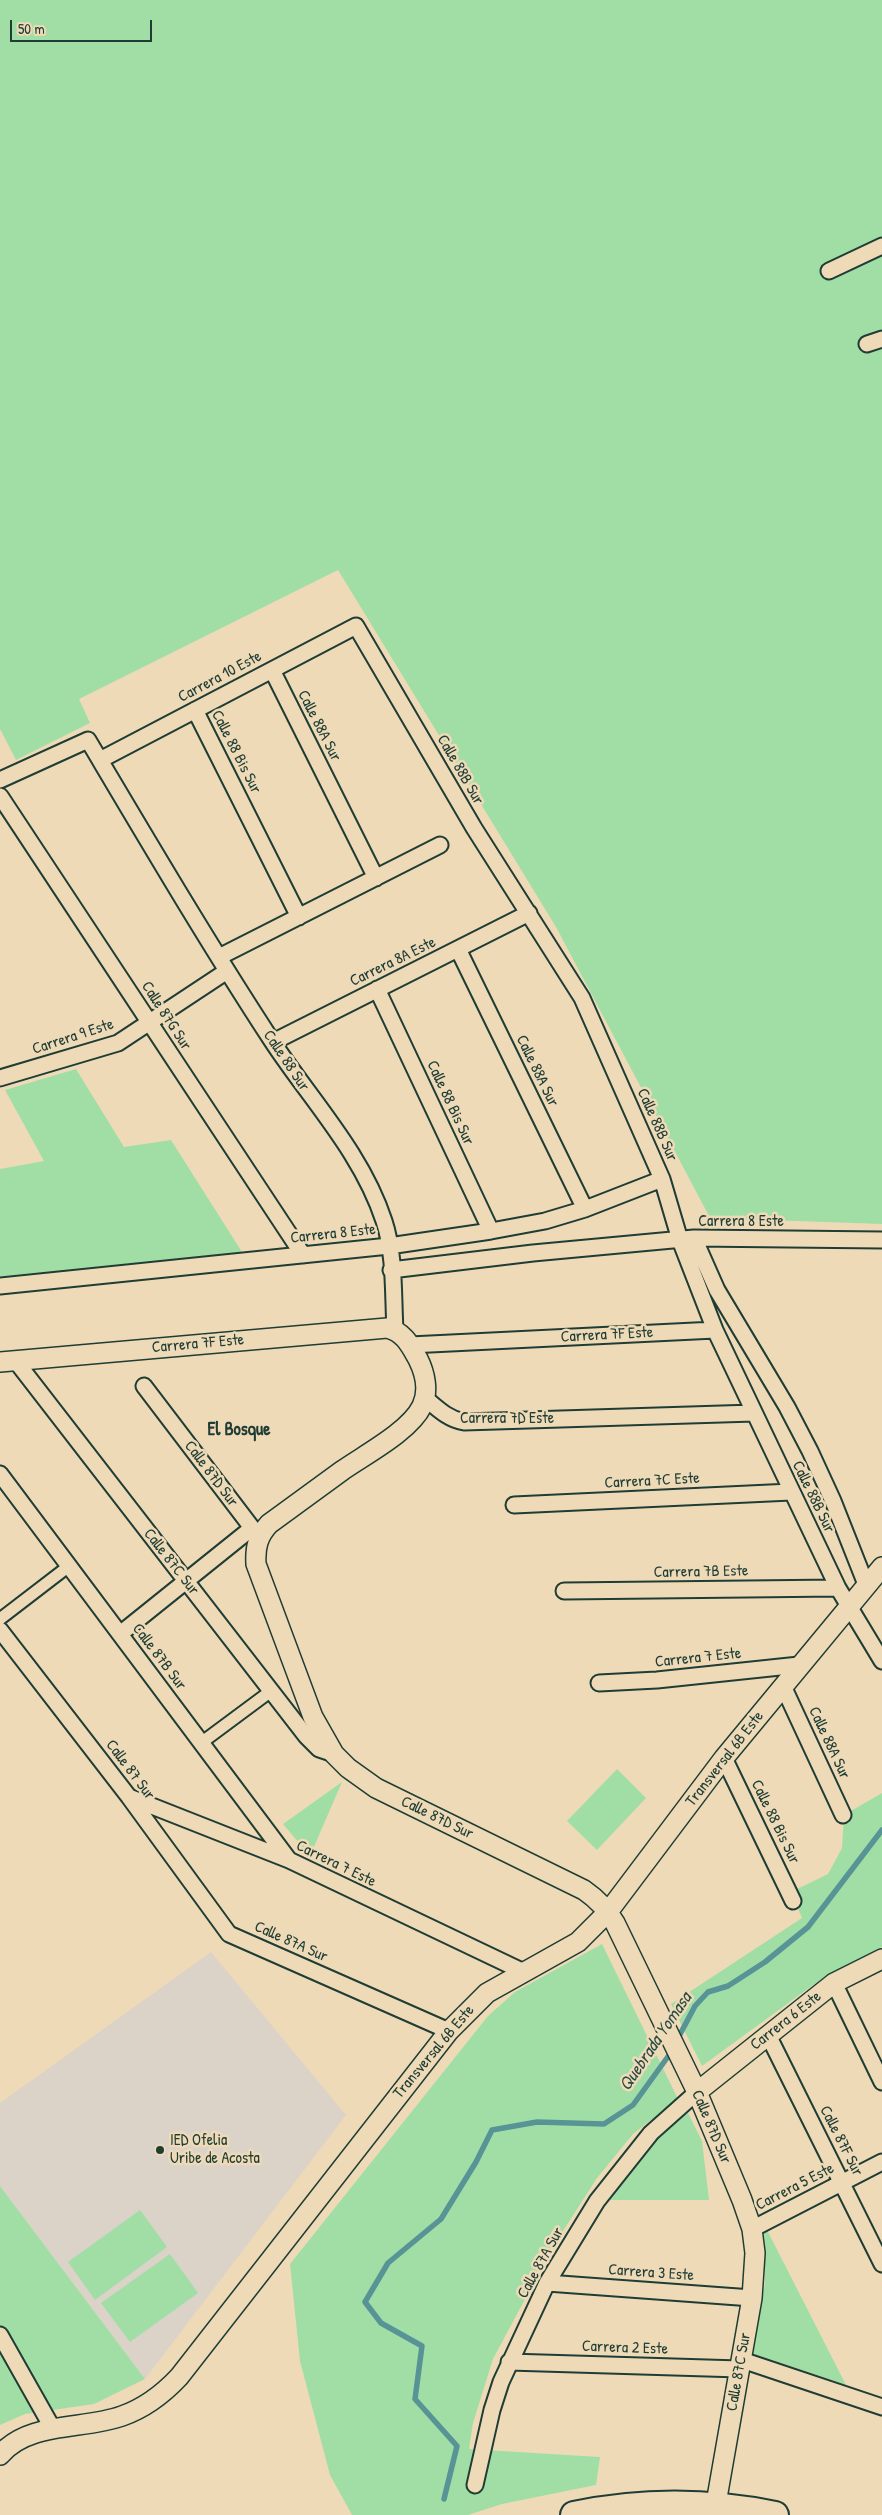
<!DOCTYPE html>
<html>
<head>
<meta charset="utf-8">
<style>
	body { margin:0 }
	#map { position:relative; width:882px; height:2515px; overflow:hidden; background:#efdab8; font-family:"Patrick Hand",sans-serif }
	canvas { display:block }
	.scale { position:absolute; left:10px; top:20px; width:142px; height:22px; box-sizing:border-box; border:2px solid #1f3d34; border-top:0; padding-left:6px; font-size:15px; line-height:18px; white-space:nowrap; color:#1f3d34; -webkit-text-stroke:4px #efdab8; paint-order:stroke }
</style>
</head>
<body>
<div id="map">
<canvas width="882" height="2515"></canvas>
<div class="scale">50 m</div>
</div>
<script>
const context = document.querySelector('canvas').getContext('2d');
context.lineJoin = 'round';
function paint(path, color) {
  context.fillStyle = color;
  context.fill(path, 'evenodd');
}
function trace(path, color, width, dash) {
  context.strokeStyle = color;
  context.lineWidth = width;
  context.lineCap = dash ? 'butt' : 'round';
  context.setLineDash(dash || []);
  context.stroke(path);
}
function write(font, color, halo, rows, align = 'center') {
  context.font = font + ' "Patrick Hand",sans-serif';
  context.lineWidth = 5;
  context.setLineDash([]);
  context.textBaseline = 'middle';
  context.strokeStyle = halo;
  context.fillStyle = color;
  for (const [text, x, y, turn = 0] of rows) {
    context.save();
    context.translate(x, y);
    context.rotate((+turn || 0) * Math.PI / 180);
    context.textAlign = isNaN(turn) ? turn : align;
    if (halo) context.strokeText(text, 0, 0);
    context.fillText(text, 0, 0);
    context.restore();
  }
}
paint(new Path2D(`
	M211 1952 346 2115 145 2379 0 2186V2103Z`), '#dbd2c8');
paint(new Path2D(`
	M0 0H882V1224L710 1218 556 927 338 570 79 699 90 723 16 760 0 729Z
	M76 1069 124 1147 171 1140 242 1252 0 1277V1169L44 1161 5 1090Z
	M617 1769 646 1798 597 1850 567 1821Z
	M342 1782 310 1856 283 1824Z
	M882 1793V1947L824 1977 702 2066 671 2004 802 1918 791 1892 828 1874 842 1848 844 1815Z
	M602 1944 678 2099 633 2134 597 2178 554 2245 493 2359 473 2423 469 2449 600 2457 596 2485 502 2504 468 2515H352L330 2475 300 2361 290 2264 488 2016 515 1992Z
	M688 2113 702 2141 709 2200H609C626 2163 655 2137 688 2113Z
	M0 2186 145 2379 94 2404 25 2414 0 2425Z
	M140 2210 167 2247 95 2300 68 2262Z
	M764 2224 846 2385 753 2354 765 2282Z
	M170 2254 198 2293 130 2342 101 2303Z`), '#a1dea6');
trace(new Path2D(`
	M677 2040 695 2006 708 1992 728 1986 765 1962 808 1927 882 1830
	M444 2499 457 2446 415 2399 422 2346 381 2323 365 2302 388 2263 441 2219 476 2162 492 2130 537 2122 604 2124 633 2105 672 2051`), '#589496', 5.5);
const pedestrian = new Path2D(`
	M0 1619 69 1566
	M201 1743 271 1691`);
const minor = new Path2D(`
	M829 271 882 246
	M867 344 882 339
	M272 670 376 878
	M195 710 299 917
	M100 760 356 626 474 828 582 998 662 1179 680 1240 715 1330 838 1588 882 1661
	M0 780 88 740C148 841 208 943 272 1041 310 1099 362 1153 384 1221 395 1254 393 1295 395 1330
	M0 796 303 1255
	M458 949 585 1209
	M219 957 440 845
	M377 989 491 1231
	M273 1042 529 913
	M0 1078 118 1043 227 971
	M694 1238 717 1290 787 1407 810 1451 833 1501 867 1587
	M391 1270 533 1253 694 1238 882 1240
	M0 1286 389 1246 491 1231 545 1221 585 1209 662 1179
	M410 1345 715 1330
	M15 1360 306 1736 319 1749 334 1754
	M144 1386 259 1537
	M425 1398C438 1409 448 1419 464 1422L754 1413
	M0 1474 289 1860
	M514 1505 791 1492
	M564 1591 838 1588
	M0 1630 129 1797 229 1934 449 2031
	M120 1634 252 1528
	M599 1683 657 1680 799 1665
	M783 1686 843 1815
	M724 1758 793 1901
	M129 1797 289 1860 524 1972
	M834 1983 882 2082
	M768 2035 882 2264
	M752 2229 882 2162
	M547 2283 752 2298
	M0 2335 53 2429
	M742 2360 882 2407
	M509 2362 740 2369
	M475 2485 492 2410 501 2382 547 2283 597 2201 651 2133 697 2092`);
const tertiary = new Path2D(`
	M0 1362 387 1328C404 1332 410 1345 418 1359 425 1373 429 1391 422 1406 410 1431 366 1454 343 1470 318 1488 294 1506 269 1524 258 1536 255 1547 256 1564L313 1717 334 1754 348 1768 376 1788 584 1890C597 1899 607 1909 615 1923L697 2092 742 2200 752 2229 755 2253 752 2298 714 2515
	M697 2092 834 1983 882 1959
	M0 2455C29 2421 84 2430 122 2416 145 2408 163 2394 179 2377L449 2031 487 1993 578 1942 608 1912 724 1758 882 1567`);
const trunk = new Path2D(`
	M574 2515C641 2501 708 2501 775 2515`);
trace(pedestrian, '#1f3d34', 15);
trace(minor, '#1f3d34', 19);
trace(tertiary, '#1f3d34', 22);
trace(trunk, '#1f3d34', 30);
trace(pedestrian, '#efdab8', 11);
trace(minor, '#efdab8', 15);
trace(tertiary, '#efdab8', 19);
trace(trunk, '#efdab8', 26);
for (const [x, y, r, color] of [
	[160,2150,5,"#1f3d34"]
]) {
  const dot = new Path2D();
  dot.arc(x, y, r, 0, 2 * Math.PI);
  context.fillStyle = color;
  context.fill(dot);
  trace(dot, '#efdab8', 2);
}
write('16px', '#1f3d34', '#efdab8', [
	["Carrera 10 Este",220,677,-28],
	["Calle 88A Sur",319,726,63],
	["Calle 88 Bis Sur",236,752,63],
	["Calle 88B Sur",460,770,60],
	["Carrera 8A Este",393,962,-26],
	["Calle 87G Sur",166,1016,57],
	["Carrera 9 Este",73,1037,-18],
	["Calle 88 Sur",286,1061,56],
	["Calle 88A Sur",537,1071,64],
	["Calle 88 Bis Sur",450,1103,65],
	["Calle 88B Sur",657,1125,66],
	["Carrera 8 Este",741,1222],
	["Carrera 8 Este",333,1234,-6],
	["Carrera 7F Este",607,1335,-3],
	["Carrera 7F Este",198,1344,-5],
	["Carrera 7D Este",507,1419],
	["Calle 87D Sur",211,1474,53],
	["Carrera 7C Este",652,1481,-3],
	["Calle 88B Sur",813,1497,64],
	["Calle 87C Sur",171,1562,52],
	["Carrera 7B Este",701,1572,-1],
	["Calle 87B Sur",159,1657,53],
	["Carrera 7 Este",698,1658,-6],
	["Calle 88A Sur",829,1743,65],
	["Transversal 6B Este",725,1759,-52],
	["Calle 87 Sur",130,1770,53],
	["Calle 87D Sur",437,1818,26],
	["Calle 88 Bis Sur",775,1822,64],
	["Carrera 7 Este",336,1864,26],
	["Calle 87A Sur",291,1942,24],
	["Carrera 6 Este",786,2021,-38],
	["Transversal 6B Este",434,2052,-50],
	["Calle 87D Sur",711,2127,67],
	["Calle 87F Sur",841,2141,63],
	["Carrera 5 Este",795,2187,-27],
	["Calle 87A Sur",541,2263,-61],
	["Carrera 3 Este",651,2273,4],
	["Carrera 2 Este",625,2348,2],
	["Calle 87C Sur",739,2372,-80]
]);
write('16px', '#1f3d34', '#efdab8', [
	["IED Ofelia",170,2141],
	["Uribe de Acosta",170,2159]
], 'left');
write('bold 18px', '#1f3d34', '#efdab8', [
	["El Bosque",239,1430]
]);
write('italic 18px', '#284c44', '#efdab8', [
	["Quebrada Yomasa",656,2042,-56]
]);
</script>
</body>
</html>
